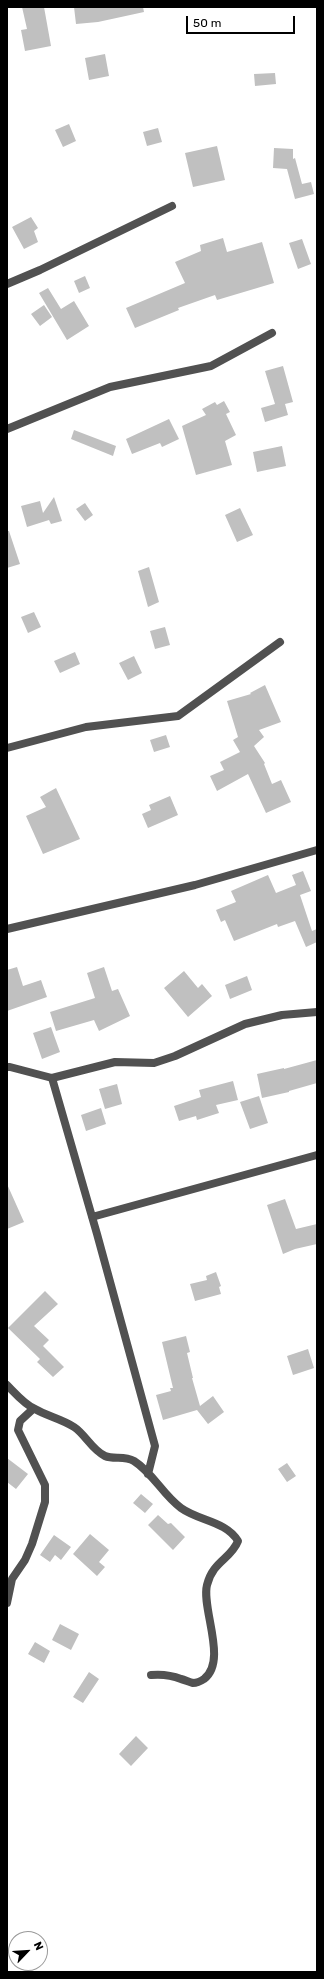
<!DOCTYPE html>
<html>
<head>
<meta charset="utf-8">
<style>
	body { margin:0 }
	#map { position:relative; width:324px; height:1979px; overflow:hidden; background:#fff; font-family:Rubik,sans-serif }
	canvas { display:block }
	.frame { position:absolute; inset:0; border:8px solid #000; pointer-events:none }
	.north { position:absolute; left:8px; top:1931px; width:40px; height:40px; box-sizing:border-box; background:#fff; border:1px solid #999; border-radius:50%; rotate:65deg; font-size:11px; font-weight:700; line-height:16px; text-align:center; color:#000 }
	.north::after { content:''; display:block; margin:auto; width:14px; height:18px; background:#000; clip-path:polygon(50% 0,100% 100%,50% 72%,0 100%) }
	.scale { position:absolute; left:186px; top:16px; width:109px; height:18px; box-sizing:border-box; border:2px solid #000; border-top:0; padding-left:5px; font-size:12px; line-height:14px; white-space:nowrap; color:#000; -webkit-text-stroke:3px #fff; paint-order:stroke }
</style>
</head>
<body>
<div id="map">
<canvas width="324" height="1979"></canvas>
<div class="frame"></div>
<div class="north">N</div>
<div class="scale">50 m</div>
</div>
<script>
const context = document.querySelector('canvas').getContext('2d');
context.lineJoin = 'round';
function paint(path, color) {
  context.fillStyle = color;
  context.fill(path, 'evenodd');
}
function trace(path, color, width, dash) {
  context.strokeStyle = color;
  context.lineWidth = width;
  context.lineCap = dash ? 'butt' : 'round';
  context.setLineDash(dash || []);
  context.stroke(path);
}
paint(new Path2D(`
	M22 7H44L51 46 25 51 21 30 27 29Z
	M74 7H143L144 12 98 22 76 24Z
	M105 54 109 76 89 80 85 58Z
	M275 73 276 84 255 86 254 74Z
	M69 124 76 141 63 147 55 130Z
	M158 128 162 142 147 146 143 132Z
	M217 146 225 180 193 187 185 153Z
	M274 148 293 149V159L295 158 302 184 311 182 314 194 295 199 287 169 273 168Z
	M31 217 38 228 34 231 38 242 24 249 12 227Z
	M223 238 227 252 262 242 274 283 217 300 215 295 178 308 179 310 135 328 126 308 185 283 175 262 201 251 200 245Z
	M302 239 311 264 298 269 289 243Z
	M85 276 90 288 79 293 74 281Z
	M48 288 61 309 74 301 89 326 67 340 39 293Z
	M44 305 52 317 40 326 31 314Z
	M283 366 293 402 285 404 288 415 265 422 261 408 275 404 265 371Z
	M224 401 230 412 226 414 236 435 225 441 232 465 196 475 182 426 206 415 202 409 215 402 217 405Z
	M169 419 179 439 162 447 160 443 132 454 126 439Z
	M74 430 116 446 113 456 71 439Z
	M282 446 286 466 257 472 253 452Z
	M54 497 62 521 51 524 49 520 27 527 21 506 40 501 43 513Z
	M85 503 93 515 85 521 76 509Z
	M240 508 253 535 237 542 225 515Z
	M7 531H9L20 564 7 568Z
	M149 567 159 602 148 607 138 571Z
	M34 612 41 627 28 633 21 617Z
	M165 627 170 645 155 649 150 631Z
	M75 652 80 664 60 673 54 661Z
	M134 656 142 673 128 680 119 663Z
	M265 685 281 722 259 730 264 737 254 746 265 763 264 764 272 784 281 780 291 802 266 813 248 774 217 791 210 776 224 770 220 762 240 752 233 740 238 737 227 701 251 694 250 693Z
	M166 735 170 747 154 752 150 740Z
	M56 788 80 839 43 854 26 816 46 807 40 797Z
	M170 796 178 815 148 828 142 814 151 810 149 805Z
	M303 871 311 891 300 895 312 931 317 929V942L306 947 295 921 278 927 277 924 234 941 225 920 221 922 216 910 236 902 231 891 268 875 276 893 296 885 292 875Z
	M17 967 23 986 41 980 47 997 7 1011V970Z
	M104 967 112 991 118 989 130 1016 99 1031 94 1020 56 1031 50 1012 95 998 87 973Z
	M184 971 198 988 202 984 212 996 188 1017 164 988Z
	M247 976 252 990 230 999 225 985Z
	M51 1027 60 1052 42 1059 33 1033Z
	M317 1060V1083L289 1091V1092L262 1098 257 1074 284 1068V1069Z
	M233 1081 238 1100 216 1105 219 1113 197 1120 196 1116 179 1121 174 1106 201 1097 199 1090Z
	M117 1084 122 1104 105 1109 99 1089Z
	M259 1096 268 1123 250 1129 240 1102Z
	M101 1108 106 1124 86 1131 81 1115Z
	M7 1184 24 1222 7 1229Z
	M285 1199 296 1229 317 1224V1244L295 1249 283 1254 267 1205Z
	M216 1272 221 1286 219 1287 221 1294 195 1301 190 1284 207 1280 206 1276Z
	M45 1291 58 1304 34 1326 49 1340 43 1346 64 1367 53 1377 37 1362 40 1359 8 1328Z
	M186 1336 190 1352 187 1353 193 1378H192L200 1406 213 1396 224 1412 208 1424 197 1410 163 1420 156 1395 171 1391 170 1388H173L162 1342Z
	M308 1349 314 1368 293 1375 287 1356Z
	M7 1458 28 1474 16 1489 7 1482Z
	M287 1463 296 1476 287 1482 278 1469Z
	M141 1494 153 1504 145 1513 133 1503Z
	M158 1515 168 1524 171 1523 185 1537 173 1550 148 1525Z
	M90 1534 109 1550 99 1562 105 1567 97 1576 73 1554Z
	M54 1535 71 1547 61 1560 55 1555 50 1562 40 1555Z
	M60 1624 79 1634 71 1650 52 1640Z
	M35 1642 50 1651 44 1663 28 1654Z
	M89 1672 99 1679 83 1703 73 1697Z
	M136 1736 148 1748 131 1766 119 1754Z`), '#c0c0c0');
trace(new Path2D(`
	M7 284 40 270 172 206
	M7 429 110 387 211 366 272 333
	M7 748 86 727 178 716 280 642
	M7 929 195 885 317 850
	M7 1067H10L52 1078 115 1062 154 1063 175 1056 245 1024 282 1015 317 1012
	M52 1078 97 1234 155 1446 148 1474
	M92 1217 317 1155
	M7 1385C15 1393 24 1404 35 1409 47 1416 62 1419 74 1427 85 1434 92 1450 105 1456 114 1460 124 1455 134 1461 153 1473 163 1495 181 1508 199 1521 226 1521 238 1541 231 1559 213 1561 207 1585 201 1608 228 1661 204 1679 201 1681 196 1683 193 1683 189 1682 185 1680 181 1679 171 1675 162 1674 151 1675
	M7 1603 12 1579 25 1560 32 1544 45 1502V1485L18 1430 20 1421 33 1409`), '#515151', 8);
</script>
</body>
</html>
